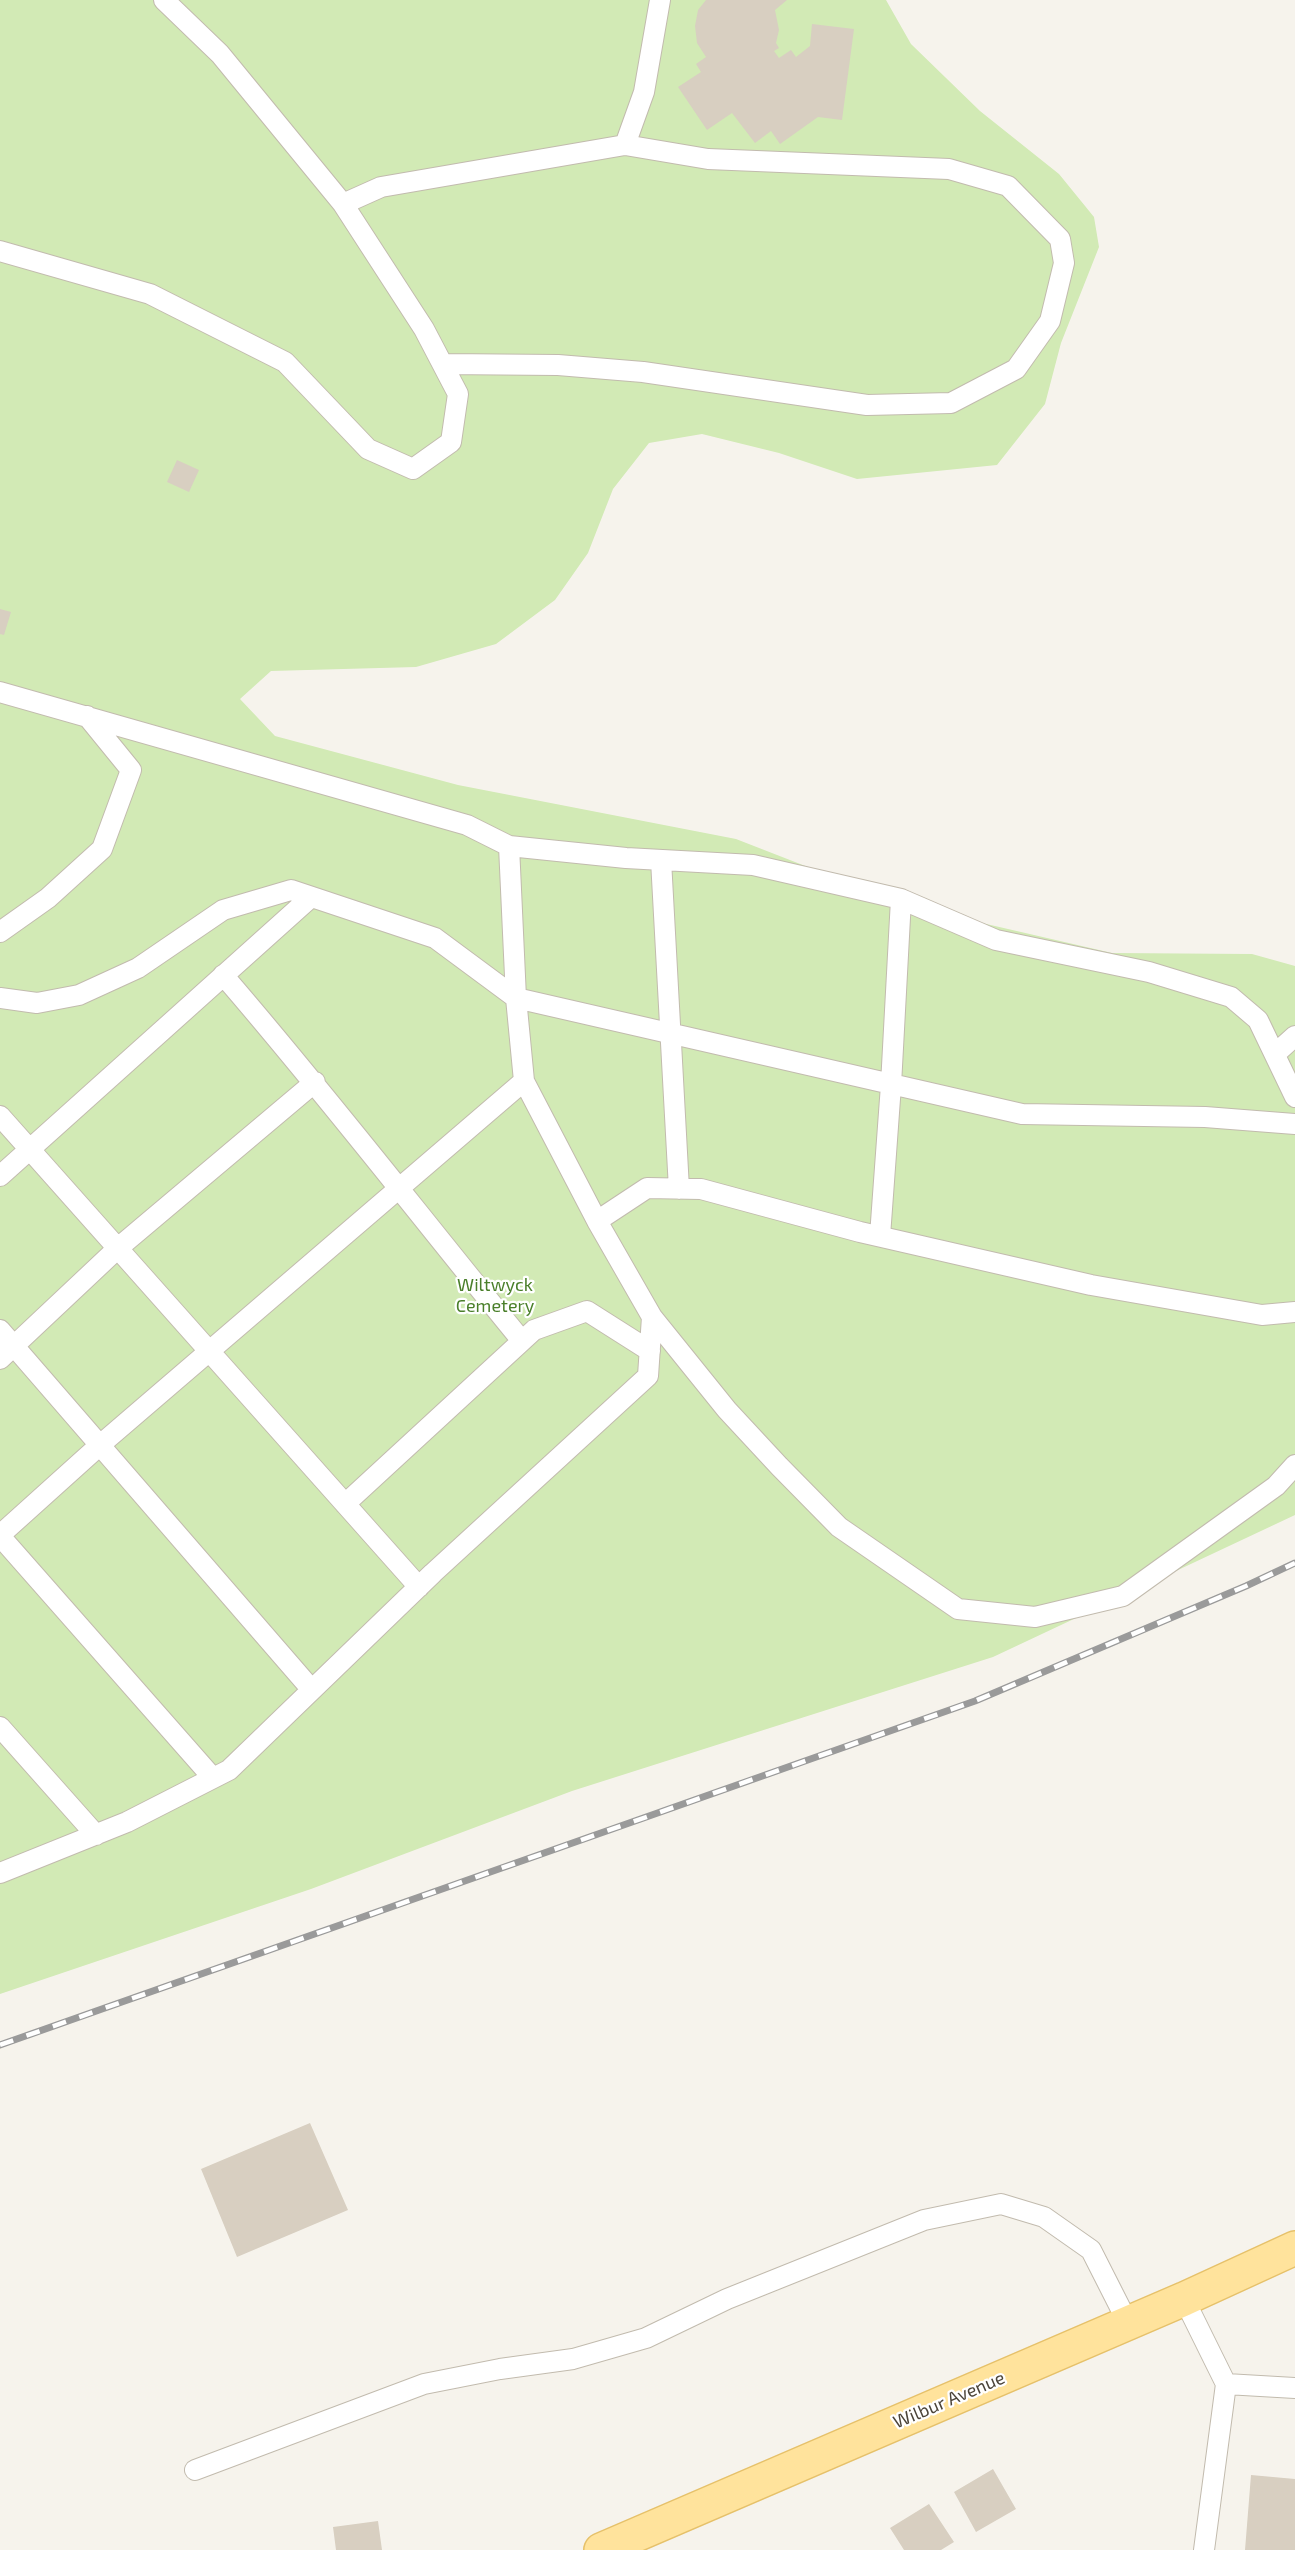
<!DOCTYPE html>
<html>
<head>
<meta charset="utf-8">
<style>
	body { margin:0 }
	canvas { display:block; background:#f6f3ec }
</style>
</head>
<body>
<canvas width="1295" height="2550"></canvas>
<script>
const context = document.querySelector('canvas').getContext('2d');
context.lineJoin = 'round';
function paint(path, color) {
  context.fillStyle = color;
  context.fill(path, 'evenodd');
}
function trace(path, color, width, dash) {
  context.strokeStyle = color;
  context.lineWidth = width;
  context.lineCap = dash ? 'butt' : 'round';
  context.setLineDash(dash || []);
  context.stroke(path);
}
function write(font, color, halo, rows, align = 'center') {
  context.font = font + ' "Exo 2",sans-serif';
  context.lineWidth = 4.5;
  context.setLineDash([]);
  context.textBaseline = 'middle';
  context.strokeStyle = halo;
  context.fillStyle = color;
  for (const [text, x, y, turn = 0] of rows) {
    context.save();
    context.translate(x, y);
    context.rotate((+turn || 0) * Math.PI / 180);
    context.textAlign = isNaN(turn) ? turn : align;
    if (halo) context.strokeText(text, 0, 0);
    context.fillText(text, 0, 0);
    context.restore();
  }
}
paint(new Path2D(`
	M0 0H886L911 44 980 111 1059 174 1094 217 1099 247 1061 343 1045 404 997 465 857 479 779 453 702 434 649 443 613 489 588 553 555 600 496 644 416 667 271 671 240 699 275 736 458 785 736 839 813 869 956 917 1112 953 1252 954 1295 966V1515L993 1657 572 1791 311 1889 0 1994Z`), '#d2eab5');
paint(new Path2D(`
	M706 0H787L775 10 779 30 776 43 779 48 774 51 779 58 791 50 796 57 810 46 812 24 854 29 842 120 818 117 780 144 771 131 755 143 732 113 707 130 678 87 701 72 696 64 706 57 697 43 695 26 698 10Z
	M177 460 199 470 189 492 167 482Z
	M0 609 11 612 4 635 0 634Z
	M310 2123 348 2210 237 2257 201 2169Z
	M993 2469 1016 2509 976 2532 954 2492Z
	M1251 2475 1295 2479V2550H1245Z
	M929 2504 954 2542 941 2550H904L890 2528Z
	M378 2521 382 2550H336L333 2527Z`), '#d8cfc1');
const lane = new Path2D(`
	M625 145 644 92 660 0
	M343 204 381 187 625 145 708 159 949 169 1008 186 1060 239 1064 263 1050 321 1016 369 951 403 867 405 643 372 558 365 443 364
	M0 251 150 294 285 362 368 449 413 469 451 442 458 394 424 329 343 204 220 54 164 0
	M0 692 467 825 509 846 516 998 524 1081 597 1221 652 1317 648 1376 433 1573 229 1770 127 1822 0 1873
	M509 846 626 858 753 865 901 899 996 940 1149 972 1231 997 1258 1020 1295 1097
	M661 860 679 1189
	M0 932 48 898 102 849 131 770 87 716
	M223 975C326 1094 422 1219 522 1341
	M0 998 37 1003 79 995 138 968 223 910 291 890 435 938 516 998 1022 1114 1205 1117 1295 1124
	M1275 1054 1295 1036
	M0 1116 419 1587
	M0 1176 311 897
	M597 1221 647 1188 701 1189 860 1232 1091 1285 1262 1315 1295 1312
	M880 1236 891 1085 901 899
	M652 1317 727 1410 779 1466 839 1527 958 1609 1035 1617 1123 1596 1276 1486 1295 1465
	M0 1330 312 1690
	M0 1359 118 1248 315 1082
	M345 1504 534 1330 587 1311 650 1351
	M0 1535 100 1445 524 1081
	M0 1536 213 1778
	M0 1727 96 1835
	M1184 2299 1226 2384 1295 2388
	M195 2470 424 2384 500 2369 573 2359 646 2338 727 2299 924 2220 1001 2204 1044 2217 1091 2250 1128 2323
	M1204 2550 1226 2384`);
const primary = new Path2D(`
	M601 2550 1184 2299 1295 2248`);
trace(lane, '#c2bbae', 22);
trace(primary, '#e6c16a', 36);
trace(lane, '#fff', 20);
trace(primary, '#ffe39c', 33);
const rail = new Path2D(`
	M0 2045 975 1701 1246 1586 1295 1563`);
trace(rail, '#9a9a9a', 7);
trace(rail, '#fff', 4.5, [14]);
write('18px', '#4a7f2a', '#fff', [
	["Wiltwyck",495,1285],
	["Cemetery",495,1306]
]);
write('18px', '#4b4439', '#fff', [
	["Wilbur Avenue",949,2400,-23]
]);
</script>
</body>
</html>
